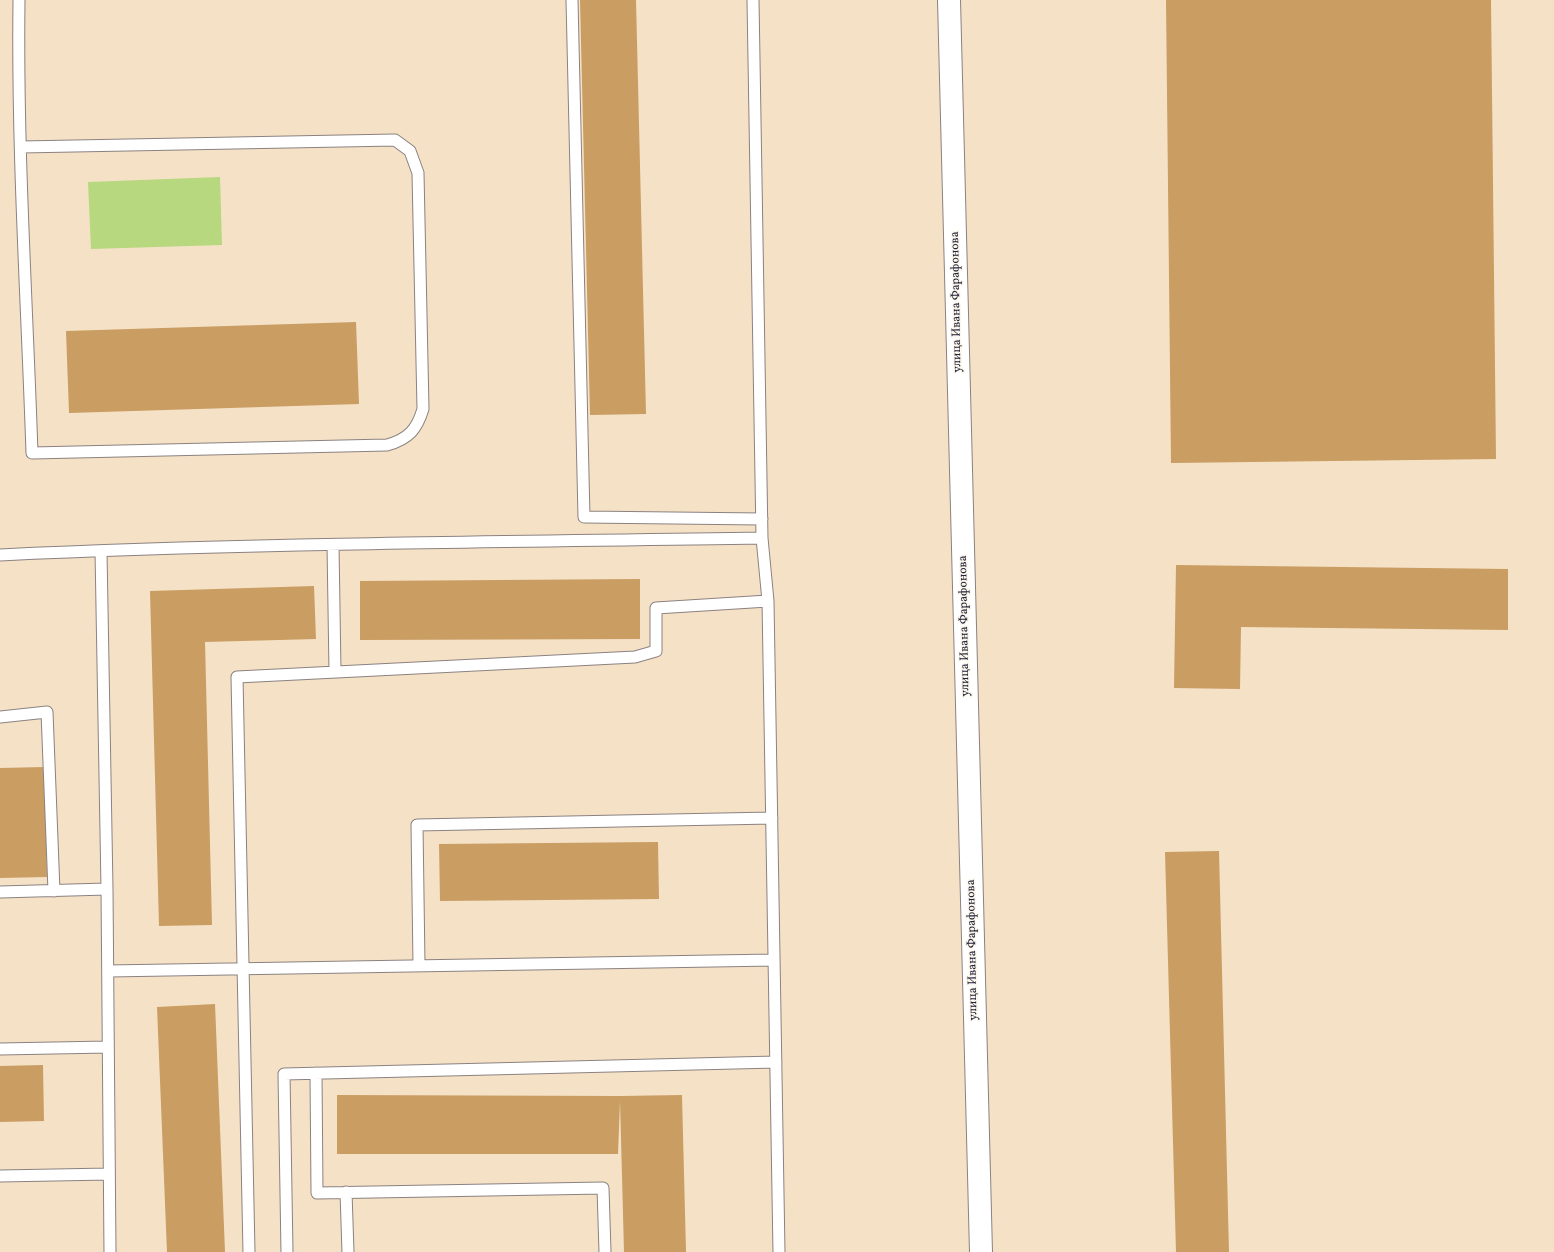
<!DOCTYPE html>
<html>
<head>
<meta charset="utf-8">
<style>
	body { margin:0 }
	canvas { display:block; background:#f4e1c6 }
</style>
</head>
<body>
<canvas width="1554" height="1252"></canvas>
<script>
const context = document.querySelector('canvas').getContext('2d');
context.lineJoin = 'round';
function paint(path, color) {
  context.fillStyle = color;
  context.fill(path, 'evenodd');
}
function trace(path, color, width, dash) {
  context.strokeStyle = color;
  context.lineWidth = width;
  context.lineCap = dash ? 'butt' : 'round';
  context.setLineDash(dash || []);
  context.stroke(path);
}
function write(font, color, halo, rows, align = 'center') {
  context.font = font + ' Vollkorn,serif';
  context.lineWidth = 3;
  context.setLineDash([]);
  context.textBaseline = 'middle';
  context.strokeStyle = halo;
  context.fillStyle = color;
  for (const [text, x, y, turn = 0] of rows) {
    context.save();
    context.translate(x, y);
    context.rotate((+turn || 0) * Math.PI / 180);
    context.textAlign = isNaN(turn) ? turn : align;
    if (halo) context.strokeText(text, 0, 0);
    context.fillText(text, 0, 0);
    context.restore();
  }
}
paint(new Path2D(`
	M220 177 222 245 91 249 88 182Z`), '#b8d87f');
paint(new Path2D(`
	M580 0H636L646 414 590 415Z
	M1166 0H1491L1496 459 1171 463Z
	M356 322 359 404 69 413 66 331Z
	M1176 565 1508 569V630L1241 627 1240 689 1174 688Z
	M640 579V639L360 640V581Z
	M314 586 316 639 205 642 212 925 159 926 150 591Z
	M45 767 47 877 0 878V768Z
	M658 842 659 899 440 901 439 844Z
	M1219 851 1229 1252H1176L1165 852Z
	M215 1004 225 1252H167L157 1007Z
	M43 1065 44 1121 0 1122V1066Z
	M337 1095 620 1096 682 1095 686 1252H624L620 1101 618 1154H337Z`), '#ca9d63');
const service = new Path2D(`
	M19 0C17 151 27 302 32 453L387 445C409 439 417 429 423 409L418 173 410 151 395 140 21 147
	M572 0 584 517 762 519
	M753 0 762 538 768 601 779 1252
	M333 545 335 672
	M101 551 107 889 110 1252
	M0 555C254 543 508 542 762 538
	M0 717 47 712 54 891
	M0 892 107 889
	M419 965 417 825 772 818
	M108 971 774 960
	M0 1049 108 1047
	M316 1073 317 1193 603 1188 605 1252
	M0 1176 109 1174
	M346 1192 348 1252
	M249 1252 237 677 635 657 656 651V608L768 601
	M287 1252 284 1074 776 1062`);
const tertiary = new Path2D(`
	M949 0 981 1252`);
trace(service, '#8b8280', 13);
trace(tertiary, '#8b8280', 24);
trace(service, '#fff', 11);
trace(tertiary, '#fff', 22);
write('12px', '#22223b', '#fbf7ec', [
	["улица Ивана Фарафонова",957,302,-91],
	["улица Ивана Фарафонова",965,626,-91],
	["улица Ивана Фарафонова",973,950,-91]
]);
</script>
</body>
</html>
